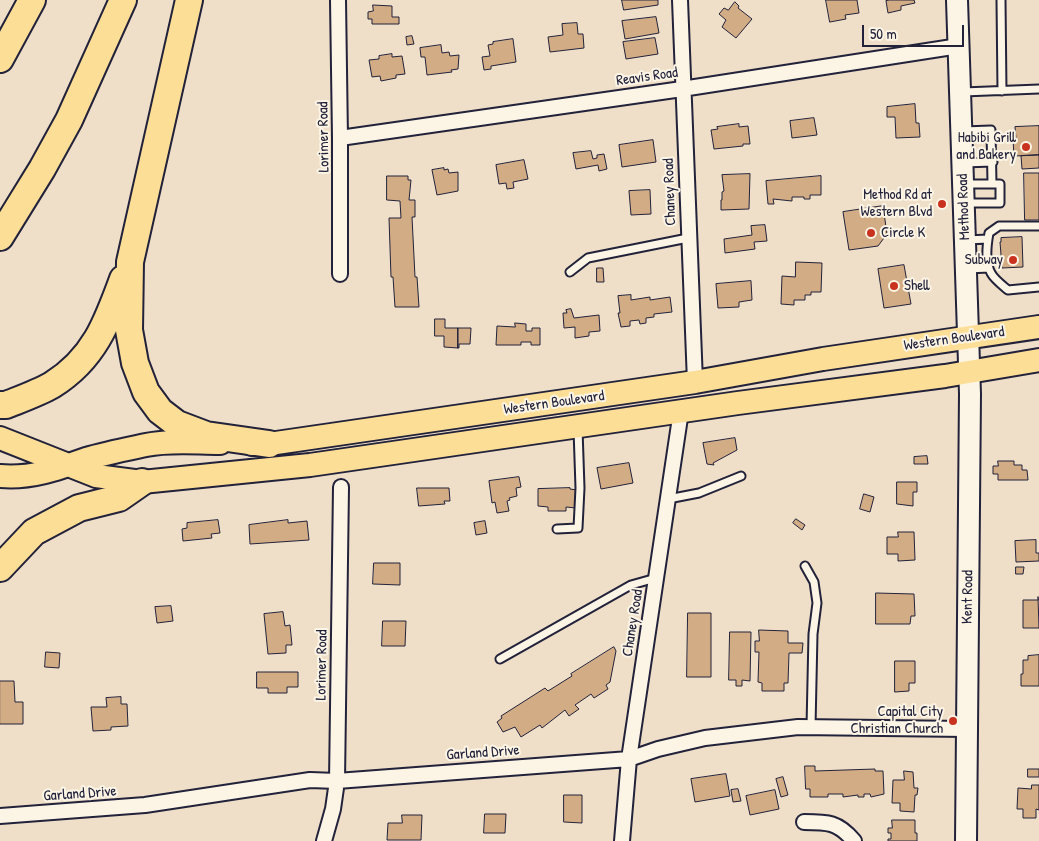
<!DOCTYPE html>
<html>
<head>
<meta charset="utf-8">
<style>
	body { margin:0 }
	#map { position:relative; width:1039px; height:841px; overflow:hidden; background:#efdfc8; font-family:"Patrick Hand",sans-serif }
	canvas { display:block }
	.scale { position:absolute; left:862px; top:25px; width:102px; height:22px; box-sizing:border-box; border:2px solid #22223b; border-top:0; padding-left:6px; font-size:15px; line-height:18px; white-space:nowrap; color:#22223b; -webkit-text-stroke:4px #fcf5e5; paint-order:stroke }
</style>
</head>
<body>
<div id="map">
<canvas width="1039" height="841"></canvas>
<div class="scale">50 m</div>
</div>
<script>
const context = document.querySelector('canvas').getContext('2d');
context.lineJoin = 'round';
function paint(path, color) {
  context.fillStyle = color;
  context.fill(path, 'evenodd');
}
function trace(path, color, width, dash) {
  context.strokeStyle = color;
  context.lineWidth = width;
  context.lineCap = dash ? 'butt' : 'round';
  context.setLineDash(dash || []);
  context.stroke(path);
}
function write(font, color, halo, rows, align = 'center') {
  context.font = font + ' "Patrick Hand",sans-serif';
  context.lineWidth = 4;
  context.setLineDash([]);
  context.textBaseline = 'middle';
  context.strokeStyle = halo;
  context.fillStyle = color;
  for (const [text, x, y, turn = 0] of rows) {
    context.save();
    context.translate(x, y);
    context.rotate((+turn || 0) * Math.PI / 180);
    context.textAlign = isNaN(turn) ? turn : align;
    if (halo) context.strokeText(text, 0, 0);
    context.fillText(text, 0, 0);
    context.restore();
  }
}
const building = new Path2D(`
	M622 0H658V5L624 10Z
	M826 0H857L859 13 845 15 846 19 830 22Z
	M890 0H914L915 3 901 6V10L888 13 886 1Z
	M735 2 739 6 738 8 752 19 736 38 722 27 726 20 719 14 724 8 728 10Z
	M373 5 392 6V17H399V24H372V19H368V12L373 11Z
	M656 17 659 33 625 39 622 21Z
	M577 23 578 34H583L584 48 550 52 548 37 563 35 562 24Z
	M412 36 414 44 407 45 406 37Z
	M655 38 658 54 626 59 623 42Z
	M513 39 516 62 491 66V69L484 70 482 57 490 56 488 45 493 44V42Z
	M441 45 442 53 449 52 450 56 459 55 458 69 451 70 452 72 427 75 425 57H421L420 48Z
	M392 54V57L402 56 405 74 396 75V78L381 81 380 76 372 77 369 60 379 59V56Z
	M915 104 916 123H919L920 137 896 138 895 117H887V107Z
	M814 118 817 135 792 138 790 121Z
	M739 124V127L748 126 750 144H743V146L714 149 711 130 718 129 717 127Z
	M1039 126V155L1014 156 1013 139H1016L1015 127Z
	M653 140 656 162 622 167 619 145Z
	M591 151 593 159 597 158V155L604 154 607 169 599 171 598 165 576 169 573 153Z
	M1039 155V168L1022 169 1021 156Z
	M524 160 528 179 513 182 514 188 507 189 506 183 499 184 496 165Z
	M444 168V170L448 169 449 173 458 172V191L437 195 432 170Z
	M1024 173H1039V220H1025Z
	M750 174 749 209 721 210V200H722V192L724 191 722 175Z
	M387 176H408V180H411L409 200H415V217H412L415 277H417L419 307H395L393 277H391L389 218H401L400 201 387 200Z
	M821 176V195H810V199H804V197H792V201L773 199 774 204H768L766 181Z
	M650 190 651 214 631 215 629 191Z
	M883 206 887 234 878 246 849 250 843 212Z
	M765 225 767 241 754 242 755 249 725 253 724 239 752 235 751 226Z
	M1022 237 1023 267 1002 268 1000 242H1001V238Z
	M796 262 822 263 821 292H811V295H805V300H794V305L781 304 782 276 795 277Z
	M904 265 911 304 884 308 878 269Z
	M597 268H603L604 282H597Z
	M751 281 752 300 739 302V307L718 308 716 284Z
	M631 295V300L650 297V300L670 297 672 312 654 314V317L646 318V323L640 324 639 320 630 321V326L621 327 618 313H620L618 296Z
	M571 309 574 318 599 315 600 331 589 332V336L575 338V327L564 328 563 313H567L566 310Z
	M435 319H445V328H458V348L444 347V336H435Z
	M515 323 526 324V331H532V328H540V345H531V342H521V345H496L497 326 515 327Z
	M458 328H471L470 344H459V348H458Z
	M735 438 737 450 713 463 714 465 707 464 703 443Z
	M927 456 928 464H914V457Z
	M998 461H1014V465H1022V470H1027L1028 480H998V474H993V466H998Z
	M629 463 633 483 601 489 597 468Z
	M519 477 521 487 516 488 517 496 509 498 510 500 507 501 509 511 497 513 495 502 492 503 489 481Z
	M897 482H917V492H913V506L897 504Z
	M417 488H449L450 501H444L445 504 419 506Z
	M570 488V489L577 490 576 508 566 507V511H548V507L538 506V489Z
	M864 494 874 497 870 512 860 509Z
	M796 519 805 525 802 530 793 523Z
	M218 520 220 533 211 534 212 538 183 541 182 529 187 528V523Z
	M288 520V523L307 521 309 540 250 544 249 525Z
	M485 521 487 533 476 535 474 523Z
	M898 532H914L915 560 898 561V554H887V537H898Z
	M1036 540V553H1039V561L1016 562 1015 541Z
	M374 563H400V585L373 584Z
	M1016 567H1024L1023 574H1016Z
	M876 593 914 594 915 616H911L910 624H876Z
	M1038 597 1039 628H1023V600H1038Z
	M171 606 173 621 157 623 155 607Z
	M283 612 285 626 290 625 292 645H286V653L268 654 264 614Z
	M688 613H711V677H687Z
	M383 621H406L405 646H382Z
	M759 630 788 631V643H803L802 653H789L788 683H784V691H762V683L758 682 759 652H755V641H759Z
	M730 632H751L750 681 742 680V686H736V680H729Z
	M614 647 616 651 610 682 606 685 608 689 594 698 591 694 575 705 579 709 569 716 565 710 542 728 540 725 521 737 515 727 503 732 497 722 502 718 501 716 545 688 548 691 572 676 571 674Z
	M46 652 60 653 59 668 45 667Z
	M1039 655V686H1021V674H1023V660H1028V656Z
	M895 661H915V683H909V691L895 692Z
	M257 672H298V687H287V693H268V688H257Z
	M0 681H14L15 702H23V724H0Z
	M121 697V704H127L128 726 111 727V730L93 731 91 707H107L106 698Z
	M805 766H815V771L875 769V771H883L884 794 871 797 870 794H864V797H858V795L843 797V794H828V797H810V789H806Z
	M1028 769H1039V777H1028Z
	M904 771 913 772 914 788H918L917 795H915L914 812 900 811V803H892L893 780H904Z
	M726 774 730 796 695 802 691 779Z
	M783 777 788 795 781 797 776 779Z
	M1032 785H1039V810L1036 809V818H1023V809H1017L1018 788 1031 789Z
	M738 789 741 801 733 802 731 790Z
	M775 790 779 809 750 815 746 796Z
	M564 795H582V823L564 822Z
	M485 814H506L505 833H484Z
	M402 815H422L421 840H387L388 823H402Z
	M892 820H915V833H917V841H888V839H891V833H888V828H892Z`);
paint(building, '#d2ac84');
trace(building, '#22223b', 1);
const lane = new Path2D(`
	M1001 0 1002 91
	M963 92 1039 89
	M963 131 991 130 992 184
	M963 163 993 162
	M964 184H1000V203H966
	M1039 226H999L989 233C987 244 985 263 991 273 994 279 1002 285 1008 290L1039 287
	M966 240 988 239
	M967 269 989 268
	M570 272 588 258 688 238
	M668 499 699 493 741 476
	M557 529 578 528 580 488 578 429
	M805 566 814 582 817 603 813 634 811 727
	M500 659 631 585 656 578`);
const street = new Path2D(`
	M338 0 340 138V274
	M680 0 695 382
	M340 138 682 89 959 46
	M0 816 145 805 310 780 337 781 629 759 658 749 705 738 798 727 967 729
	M804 822C828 822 838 822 854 841
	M324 841 333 809 337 781 341 487
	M622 841 629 759 681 411`);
const secondary = new Path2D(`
	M957 0 970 394 966 841`);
const primary = new Path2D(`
	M0 438 96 476 142 482 310 465 738 403 945 376 1039 360
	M252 444H269L695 382 823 359 1039 327
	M0 476C30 479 58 469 86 459 106 453 127 449 146 445 170 440 196 443 220 443`);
const highway = new Path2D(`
	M189 0 130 262 129 330 135 363 146 392 160 411 177 424 206 435 269 444
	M0 59 32 0
	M0 237 42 169 69 120 123 0
	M0 405H6C21 399 38 393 52 385 94 359 107 323 123 279
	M0 568 34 532 79 508 119 498 142 482`);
trace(lane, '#22223b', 11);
trace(street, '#22223b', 18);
trace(secondary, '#22223b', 24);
trace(primary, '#22223b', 26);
trace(highway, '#22223b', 30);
trace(lane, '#fcf5e5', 7);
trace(street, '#fcf5e5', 14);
trace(secondary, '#fcf5e5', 20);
trace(primary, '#fdde96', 22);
trace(highway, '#fdde96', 26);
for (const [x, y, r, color] of [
	[1026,147,5,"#c8321e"],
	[942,204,5,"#c8321e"],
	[871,233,5,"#c8321e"],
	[1013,260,5,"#c8321e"],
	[894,286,5,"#c8321e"],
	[953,721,5,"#c8321e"]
]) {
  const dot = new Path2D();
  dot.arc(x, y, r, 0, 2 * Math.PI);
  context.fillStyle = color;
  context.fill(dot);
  trace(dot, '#fcf5e5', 2);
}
write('15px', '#22223b', '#fcf5e5', [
	["Reavis Road",647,77,-8],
	["Lorimer Road",324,137,-91],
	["Chaney Road",670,192,-92],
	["Method Road",964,207,-92],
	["Western Boulevard",954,339,-8],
	["Western Boulevard",554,403,-8],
	["Kent Road",968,597,-89],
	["Chaney Road",633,623,-81],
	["Lorimer Road",322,665,-89],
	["Garland Drive",483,753,-4],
	["Garland Drive",80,794,-4]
]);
write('15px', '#22223b', '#fcf5e5', [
	["Habibi Grill",1016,138],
	["and Bakery",1016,155],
	["Method Rd at",932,195],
	["Western Blvd",932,212],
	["Circle K",881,233,"left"],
	["Subway",1003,260],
	["Shell",904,286,"left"],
	["Capital City",943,712],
	["Christian Church",943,729]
], 'right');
</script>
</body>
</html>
